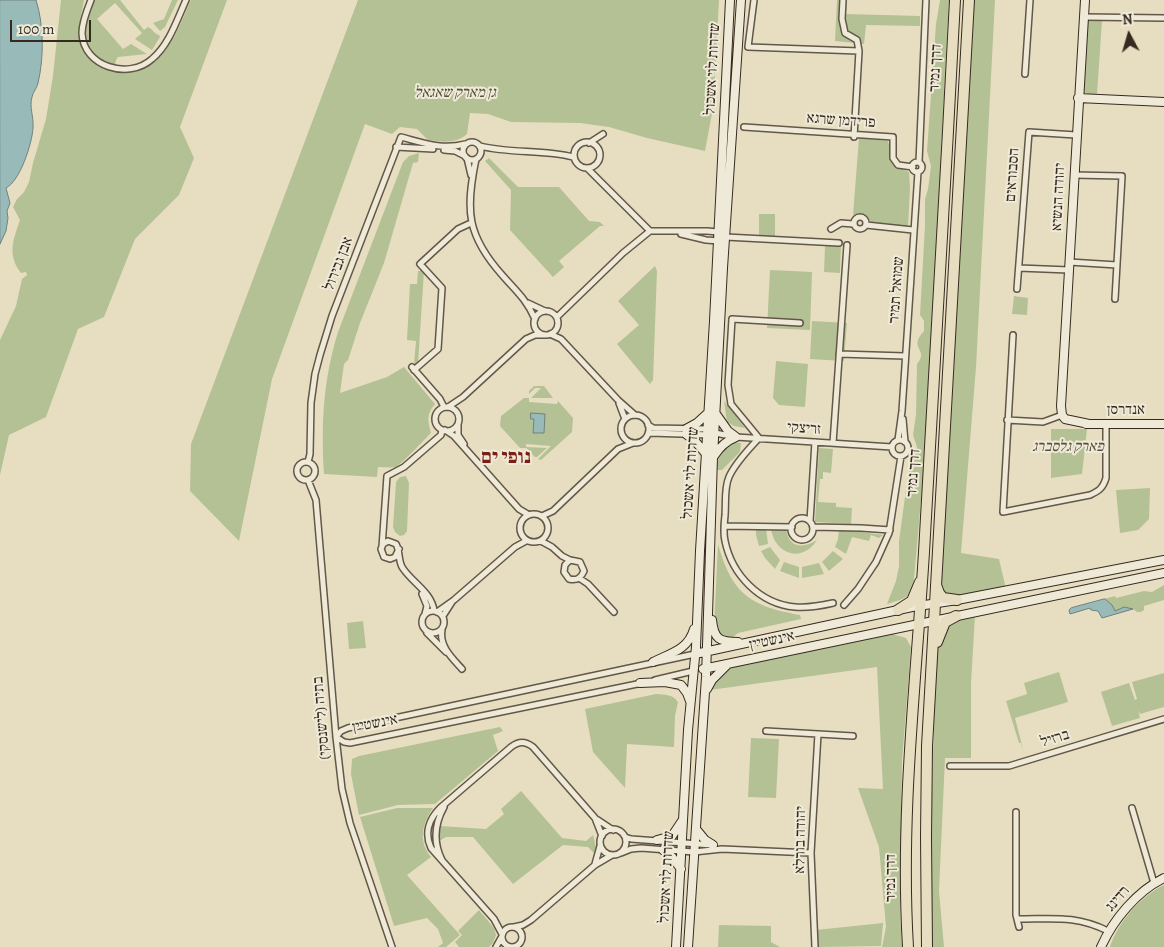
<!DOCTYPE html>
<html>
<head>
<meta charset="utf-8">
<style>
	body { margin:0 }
	#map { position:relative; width:1164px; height:947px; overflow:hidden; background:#e7dec1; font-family:Alegreya,serif }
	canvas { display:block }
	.north { position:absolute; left:1104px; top:10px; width:50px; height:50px; -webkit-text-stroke:4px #efead7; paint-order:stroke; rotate:354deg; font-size:14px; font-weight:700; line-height:20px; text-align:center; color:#362a20 }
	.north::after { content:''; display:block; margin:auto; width:18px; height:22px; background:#362a20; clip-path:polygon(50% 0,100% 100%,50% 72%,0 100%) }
	.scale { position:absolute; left:10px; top:20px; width:81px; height:22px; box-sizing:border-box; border:2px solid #362a20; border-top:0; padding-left:6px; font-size:15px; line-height:18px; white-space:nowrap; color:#362a20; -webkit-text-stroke:4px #efead7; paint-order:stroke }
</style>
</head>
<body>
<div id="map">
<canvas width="1164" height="947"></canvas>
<div class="north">N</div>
<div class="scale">100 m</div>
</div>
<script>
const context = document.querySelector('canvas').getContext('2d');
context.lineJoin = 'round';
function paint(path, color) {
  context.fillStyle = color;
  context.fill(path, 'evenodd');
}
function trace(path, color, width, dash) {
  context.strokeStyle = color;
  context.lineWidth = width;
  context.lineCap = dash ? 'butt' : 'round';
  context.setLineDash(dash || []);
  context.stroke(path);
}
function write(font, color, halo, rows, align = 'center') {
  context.font = font + ' Alegreya,"Frank Ruhl Libre",serif';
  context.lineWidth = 4;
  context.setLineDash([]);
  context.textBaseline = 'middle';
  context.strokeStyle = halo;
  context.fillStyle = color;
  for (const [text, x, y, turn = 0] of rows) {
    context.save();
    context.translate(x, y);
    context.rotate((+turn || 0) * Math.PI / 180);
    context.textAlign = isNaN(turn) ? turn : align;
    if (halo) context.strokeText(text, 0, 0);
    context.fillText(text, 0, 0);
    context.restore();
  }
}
paint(new Path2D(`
	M61 0H84C82 13 77 28 81 42 89 72 131 81 154 62 173 47 181 22 191 0H227L180 127 194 158 179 195 135 239 104 317 78 329 46 417 9 435 0 475V340L16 306 22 279 27 275 26 272 21 273C7 255 13 240 20 220L13 207 17 199 24 192 29 182 33 163 46 119 53 76Z
	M93 0H120L144 30 148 27C153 29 154 34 159 35L160 37 152 50 135 39 142 33 115 3 97 19 123 49 131 44 147 54 118 57 116 60 115 67C79 51 81 33 93 0Z
	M172 0H178L165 27 160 31 153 23 164 19Z
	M358 0H719L713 108 705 151 647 138 609 127 580 123 511 122 488 114 470 113 467 134C456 144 442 142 428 140L417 129 400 127 392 134 365 124 272 379 239 541 190 491 191 444Z
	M837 0H847L846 14 920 16V26L866 25 864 44 835 41Z
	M940 0H949L926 443 913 590C908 599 896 601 887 604L896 581 899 566V541L908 475 917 447 913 435 916 415 917 364C930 349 907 349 924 331V321L920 315 925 225V199L928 189 931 166 927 151 936 24Z
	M973 0H995L976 367 961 553 999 559 1006 589 955 599 945 596 938 582Z
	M1087 20 1102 21 1097 94H1083Z
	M859 138 888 141 890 149V160L897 167 909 172 910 188 908 227 872 224 867 217 859 213 853 215Z
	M419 153 418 162 413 163 384 263 360 323 348 360 344 364 340 393 387 377 404 367 435 404C426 415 428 420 431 433 425 439 401 465 395 467 390 468 384 467 378 467L377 477 324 474C321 424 323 381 338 332L403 162 409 156Z
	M489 158 518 187H559L589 221 600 222 604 226H600L559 261 564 267 553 277 510 230 511 190 485 161Z
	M759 214H775V238L759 237Z
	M825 246H841L840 273 824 272Z
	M655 266 657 271 653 380 650 384 617 344 639 325 618 301Z
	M770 270 812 272 810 330 767 328Z
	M418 271H424L418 364H414L416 341 407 340 410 284H417Z
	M1014 296 1028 298 1027 315 1012 314Z
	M812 321 847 323 844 361 810 359Z
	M776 361 808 364 805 407 779 405 773 398Z
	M534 386H544L553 398H531L541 388H535L529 394V391Z
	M524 398H529V402L557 404 558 401 573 418 572 432 541 460 538 459 551 446 526 444V447L547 448 537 457H535L526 448H520L500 426 501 416Z
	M724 401 745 428 734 426 727 422Z
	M1051 429H1087L1082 474 1051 478Z
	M731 442 741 443 740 452 722 470H716L718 455Z
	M819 448 833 449 831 473 823 472V479H820L818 502 836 503V507L852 508 851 524 815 522Z
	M406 476 409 483 407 531 404 535 400 536 395 532 393 527 396 482 400 477Z
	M1150 488 1149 519 1138 530 1120 533 1116 490Z
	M756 528H766L768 544 759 546 756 535Z
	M771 528H786C788 548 803 549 817 540 802 564 774 554 771 528Z
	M839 529 883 535 879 538 871 535 869 541 852 537 846 554 835 547 838 539Z
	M718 544C732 594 750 606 800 615L801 619 738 633 733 637 720 636 714 627Z
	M770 547 780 560 775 569 765 558 761 551Z
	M833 551 843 559 829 571 822 562Z
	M784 562 799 567V578L780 571Z
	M819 563 824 574 802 578V567Z
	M1164 585V600L1144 606V610L1141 612H1137L1133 609 1102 618 1098 611 1091 610V608L1070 614 1069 609 1115 596 1116 598 1144 591 1152 592Z
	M975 615 971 683V758H945L939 891 944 947H930L929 892 936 654 940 637 947 623Z
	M363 621 366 648 349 649 347 623Z
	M892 634 906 638 911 647 902 761 900 913 902 947H882L886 927 879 847 858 788 883 789 877 667 710 690C712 679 724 670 733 665L875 635Z
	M1059 672 1068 702 1015 718 1024 753 1021 743H1019L1006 701 1027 694 1024 683Z
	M1164 673V707L1140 714 1138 710 1140 718 1112 726 1101 692 1129 683 1135 700 1137 699 1132 682Z
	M656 694C665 695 673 694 678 702L675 716 674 747 627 744 625 788 593 752 585 709Z
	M500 727 503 731 493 735 498 751 435 804 398 805 359 815 351 774 352 759 359 756Z
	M751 738 779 739 776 798 748 797Z
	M521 791 562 838 586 841 593 835 596 847 595 854 588 847 563 845 513 884 473 837H446L439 841 440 826 486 829 504 814 501 809Z
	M397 808H433C422 824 418 841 431 857L407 875 460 935 446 947H438L443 943 438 929 427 918 394 926 360 817Z
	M1164 885V947H1110C1118 922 1141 896 1164 885Z
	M479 910 494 928 496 935 493 943 489 947H459L455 942 462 935 458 931Z
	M883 923 881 946 818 947 816 930Z
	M719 925 771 926V942L780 947H718Z`), '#b4c194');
const water = new Path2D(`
	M0 0H36C44 25 44 58 38 83 37 88 33 92 32 97 29 107 34 117 33 128 32 144 20 181 6 188L10 203 7 211 8 218 6 231 0 244Z
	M531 413 545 414 544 433H533L534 419H531Z
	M1105 599 1112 605 1115 611 1124 607 1133 609 1102 618 1098 611 1091 610 1090 608 1070 614 1069 610 1071 608Z`);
paint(water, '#98bbba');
trace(water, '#71817c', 1);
const street = new Path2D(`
	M91 0C87 10 82 22 82 33 83 67 129 80 152 59 169 45 177 20 186 0
	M754 0 748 47 859 51
	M843 0 842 19 845 33 857 40 859 51 854 137
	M1084 17 1164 18
	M1025 74 1030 0
	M744 127 893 137V158L898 165 913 167
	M463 151a9 9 0 1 1 18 0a9 9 0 1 1-18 0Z
	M574 155a13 13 0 1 1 26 0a13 13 0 1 1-26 0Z
	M589 143 603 134
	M480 146C511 154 543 149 573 157
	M396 147 433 149
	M444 150 455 151 465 156
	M467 158 471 175
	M476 159C465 211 467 236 503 276 517 292 526 299 535 319
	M919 162 926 0
	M912 167a5 5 0 1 1 10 0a5 5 0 1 1-10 0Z
	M588 169 650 231
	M1074 175 1122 176 1115 299
	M854 223a6 6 0 1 1 12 0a6 6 0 1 1-12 0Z
	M866 225 913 230
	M831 229 841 223 853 224
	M650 231H707L718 232 726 237 839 243
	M681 234 706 240 719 241
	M1069 262 1117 265
	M1019 268 1069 270
	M1017 289 1029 132 1076 135
	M528 303 545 311
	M534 323a12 12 0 1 1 24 0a12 12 0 1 1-24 0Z
	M557 317 623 253 650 231
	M800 323 732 319 728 385 731 404 759 438C749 449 735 463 729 477 724 488 726 503 725 515 724 524 723 533 725 541 732 575 760 604 795 607 808 608 820 606 833 603
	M550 334 561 339 618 400 635 415
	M1013 335 1003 512 1090 495C1099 491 1103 488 1106 478V423
	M839 354 905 356
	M412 367 440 399 444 407
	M414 370 438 349 442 288 420 264 458 229 471 223
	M619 403 625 419
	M435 419a12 12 0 1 1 24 0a12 12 0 1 1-24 0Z
	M448 407 463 397 526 339 535 335H544
	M621 429a14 14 0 1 1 28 0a14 14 0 1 1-28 0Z
	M903 419 905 442
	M1007 420 1043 422 1062 415
	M458 424V435L464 444
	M648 425 653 428 707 429 715 433 736 437 892 447
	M445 430 454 436 519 509 529 515
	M648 434 651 433 710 435
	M892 448a8 8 0 1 1 16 0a8 8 0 1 1-16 0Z
	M898 440 902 411 918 172
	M833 443 847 245
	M297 471a9 9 0 1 1 18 0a9 9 0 1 1-18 0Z
	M308 462 310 454 311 403 315 374 320 355 332 316 401 137C424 143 442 150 465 144
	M308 480 316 500 336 737 342 789 350 823 392 947
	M520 528a14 14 0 1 1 28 0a14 14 0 1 1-28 0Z
	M542 516 553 511 618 449 633 443
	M791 529a11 11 0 1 1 22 0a11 11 0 1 1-22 0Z
	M810 521 815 442
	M724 526 792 527
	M813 527 861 528 890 530
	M541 541 552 547 562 556 570 560 580 562 584 571C581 578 577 581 569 579L564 572 565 565 570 560
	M382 547 387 476 404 467 441 435 442 430
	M399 549 395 557 390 559 384 557 381 549 383 544 388 541 396 544C400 551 398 559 402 567 411 582 432 592 434 611
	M579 578 588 584 614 612
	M422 594 427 606 425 614
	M844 605 858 589 876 562 889 533 901 456
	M422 622a11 11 0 1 1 22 0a11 11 0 1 1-22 0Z
	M437 612 454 600 515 547 526 541
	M443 616 452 602
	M442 630C439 646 452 658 462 669
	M427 633 446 652
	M655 680 693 671
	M642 683 350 743 344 742 336 737 341 731 348 728 695 654
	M766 731 853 736
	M950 766H1009L1164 719
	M1132 808 1154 883
	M1016 812V915L1019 927
	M598 820 613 830
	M600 842a13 13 0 1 1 26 0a13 13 0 1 1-26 0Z
	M625 837 631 839 712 845
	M621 853 631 849 641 848 694 852 722 849 811 853
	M442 860C433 842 434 825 444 807
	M595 864 600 846
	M1018 919C1053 919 1076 915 1108 931
	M514 927 523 925 531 920 595 865 612 855
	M502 937a10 10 0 1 1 20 0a10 10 0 1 1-20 0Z
	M502 934 494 919 431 848C424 833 429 819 440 808L511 747C519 741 525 741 533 747L595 818 602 836
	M496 947 501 938
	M815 947 811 853 818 734`);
const secondary = new Path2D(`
	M1085 0 1061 406 1062 415 1065 419 1089 424
	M1078 98 1164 102
	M1086 424H1164
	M686 429 697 423 708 413
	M686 434 695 441 706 454
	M714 456C720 446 726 441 736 437L728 431 716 414
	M712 620C714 639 719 642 738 642
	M695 654 912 607 957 600 1164 560
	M653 662C671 653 688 650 694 629
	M703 669 1164 573
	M640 683 665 682 681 685 687 693 690 701
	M707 689 712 680 727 665
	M696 829 705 840 713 845
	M657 840 672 836 682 821
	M663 850 672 857 681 869
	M676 947 688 730 696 647 700 551 714 321 730 0
	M688 947 706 677 713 457 723 268 741 0
	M1101 947C1113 920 1137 891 1164 878`);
const highway = new Path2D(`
	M936 585 939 593 943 598 957 600
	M898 610 912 601 920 582
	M937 642 945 622 956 616
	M908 947C900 815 916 683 924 552 936 368 945 184 955 0
	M927 947 926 837 927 746 969 0`);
trace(street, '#625748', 8);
trace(secondary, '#362a20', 10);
trace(highway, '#362a20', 12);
trace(street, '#efead7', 5);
trace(secondary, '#efead7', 8);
trace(highway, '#e7dec1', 10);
write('15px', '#362a20', '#efead7', [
	["דרך נמיר",936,68,-87],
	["שדרות לוי אשכול",713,69,-87],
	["פרידמן שרגא",841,121,4],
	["הסבוראים",1013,175,-86],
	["יהודה הנשיא",1059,197,-87],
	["אבן גבירול",339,264,-69],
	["שמואל תמיר",897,290,-86],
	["אנדרסן",1126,410],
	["זריצקי",804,429,4],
	["שדרות לוי אשכול",691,473,-86],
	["דרך נמיר",914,473,-86],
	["אינשטיין",772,641,-12],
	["בתיה (לישנסקי)",322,718,-95],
	["אינשטיין",375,724,-11],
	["ברזיל",1055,739,-17],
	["יהודה בורלא",801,840,-89],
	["שדרות לוי אשכול",667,877,-87],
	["דרך נמיר",891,878,-90],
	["רדינג",1118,899,-49]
]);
write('italic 15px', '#56503d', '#efead7', [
	["גן מארק שאגאל",455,93],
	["פארק גלסברג",1068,447]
]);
write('bold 20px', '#7a1f14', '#efead7', [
	["נופי ים",506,458]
]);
</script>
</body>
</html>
